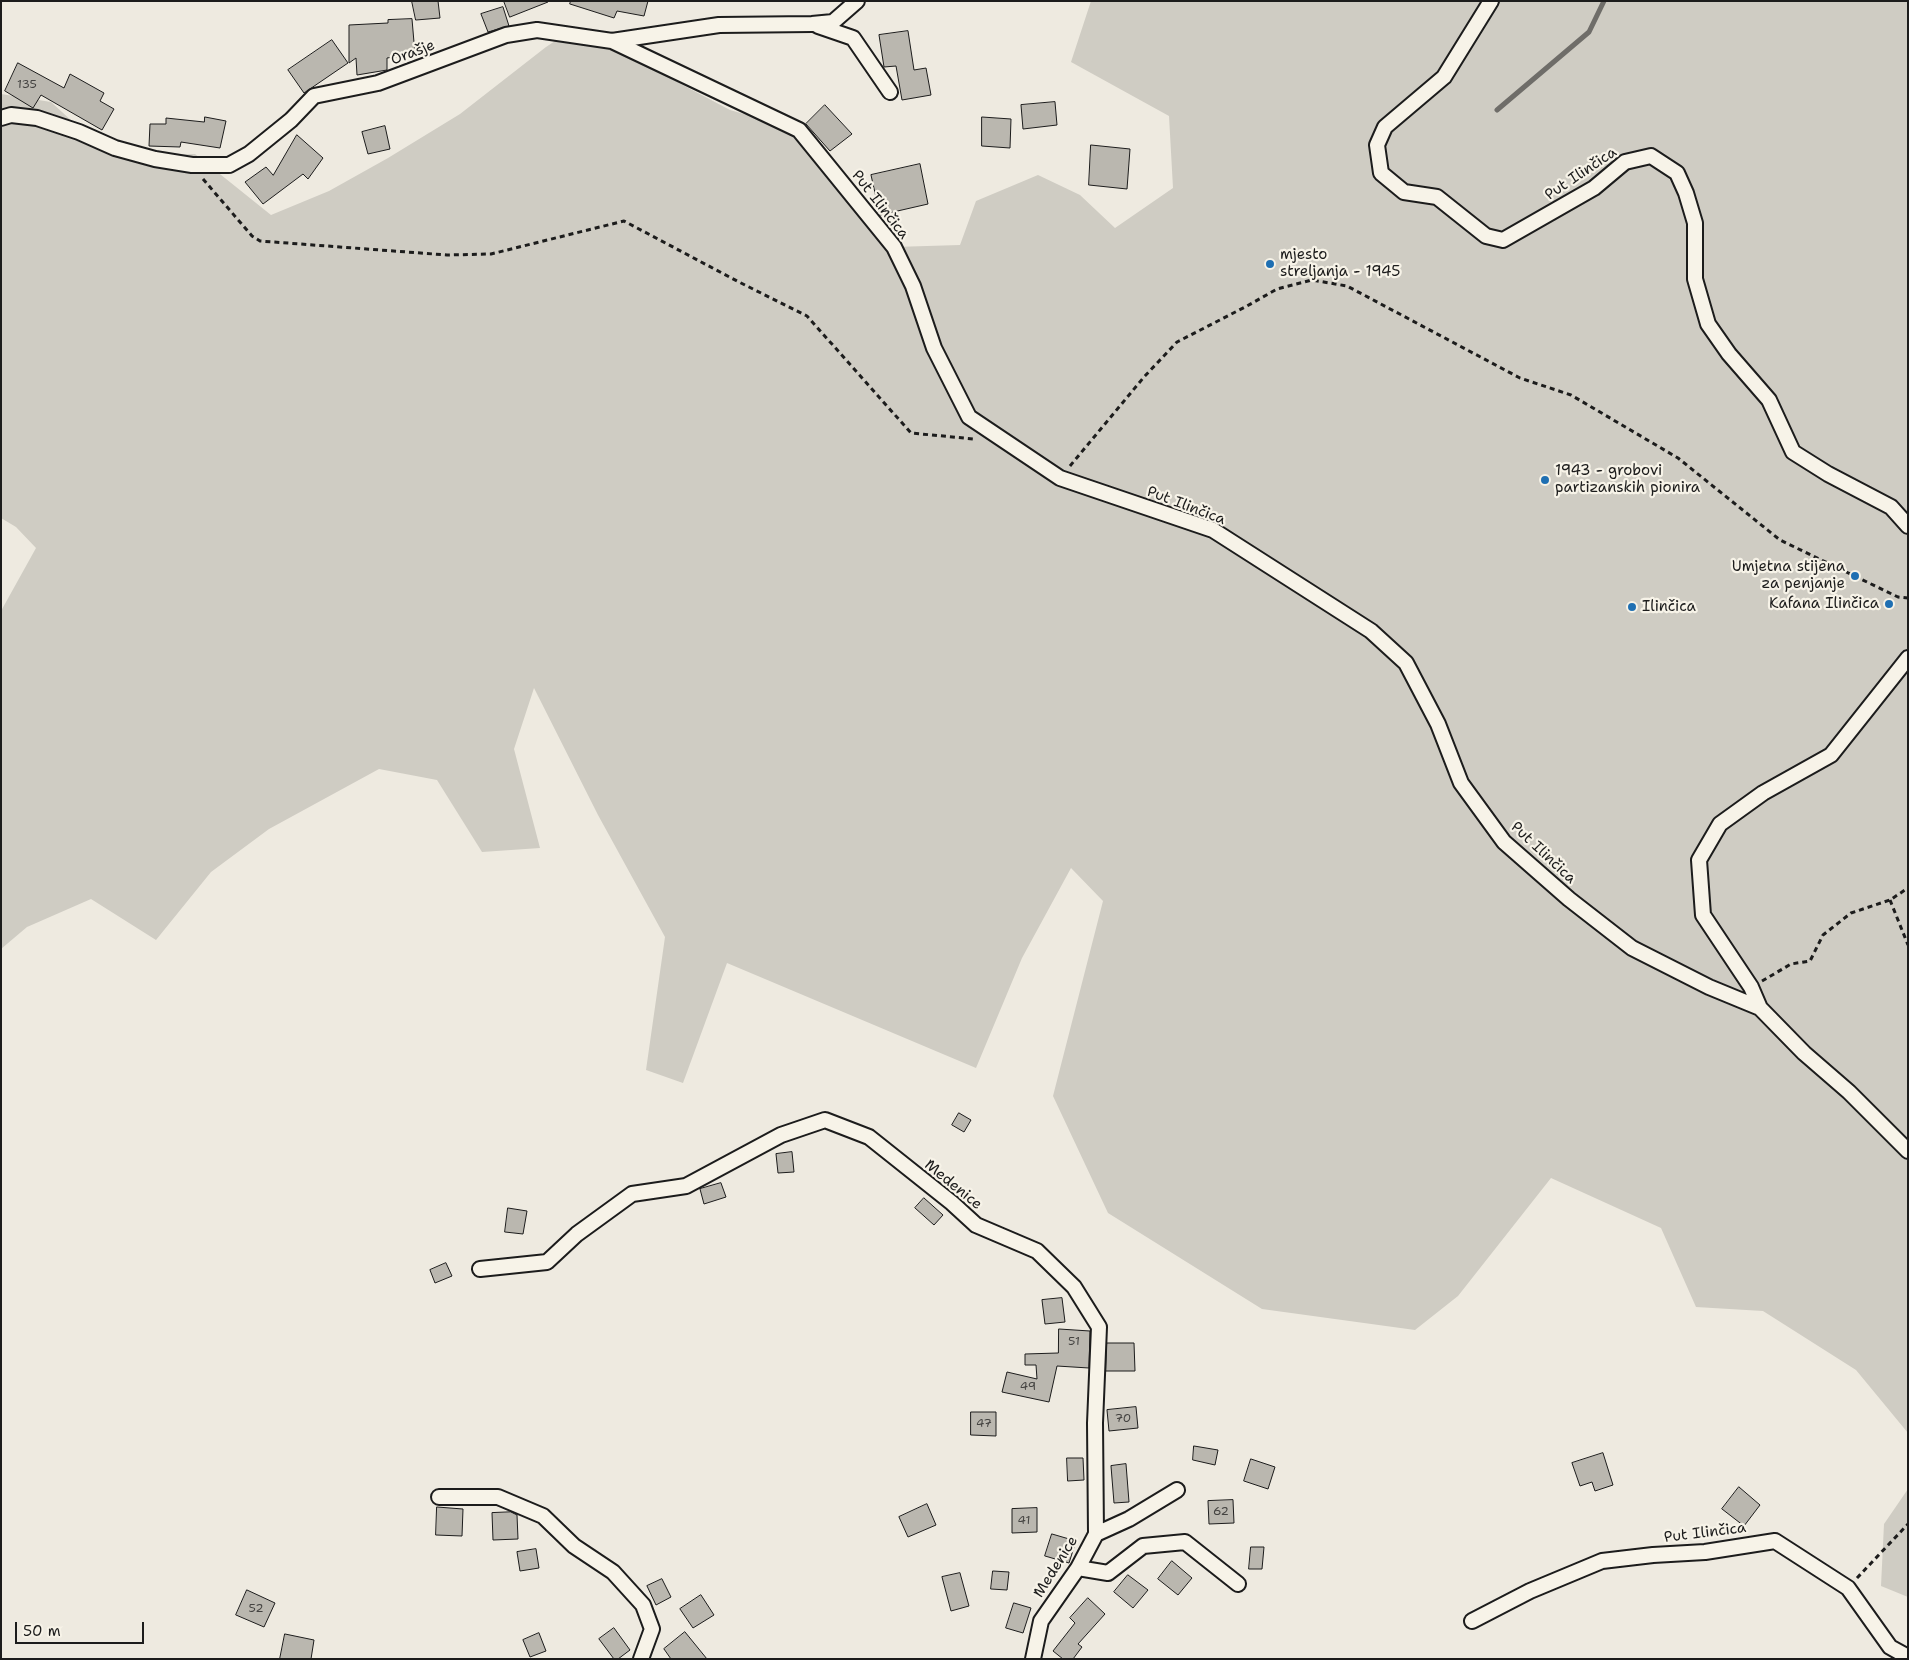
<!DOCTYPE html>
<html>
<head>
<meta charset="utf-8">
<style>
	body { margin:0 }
	#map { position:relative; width:1909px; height:1660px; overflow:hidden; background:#eeeae0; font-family:"Shantell Sans",sans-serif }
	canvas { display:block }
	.frame { position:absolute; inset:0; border:2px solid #1c1c1c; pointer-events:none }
	.scale { position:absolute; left:15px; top:1622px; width:129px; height:22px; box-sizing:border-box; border:2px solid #1c1c1c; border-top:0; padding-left:6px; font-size:15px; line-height:18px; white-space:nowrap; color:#1c1c1c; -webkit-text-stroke:4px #f7f3e8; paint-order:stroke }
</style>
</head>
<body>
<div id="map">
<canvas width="1909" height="1660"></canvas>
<div class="frame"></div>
<div class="scale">50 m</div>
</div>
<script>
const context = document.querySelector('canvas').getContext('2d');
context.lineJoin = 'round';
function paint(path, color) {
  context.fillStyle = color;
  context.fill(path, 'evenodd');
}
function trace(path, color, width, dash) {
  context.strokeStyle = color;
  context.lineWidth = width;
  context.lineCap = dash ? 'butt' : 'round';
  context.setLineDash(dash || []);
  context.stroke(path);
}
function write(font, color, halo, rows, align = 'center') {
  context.font = font + ' "Shantell Sans",sans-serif';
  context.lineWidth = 4.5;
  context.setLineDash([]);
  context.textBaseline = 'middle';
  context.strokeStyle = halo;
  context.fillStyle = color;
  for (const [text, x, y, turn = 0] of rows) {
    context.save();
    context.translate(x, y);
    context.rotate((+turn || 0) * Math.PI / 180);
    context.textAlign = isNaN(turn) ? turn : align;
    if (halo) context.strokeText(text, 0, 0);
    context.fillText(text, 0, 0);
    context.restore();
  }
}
paint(new Path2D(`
	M1091 1H1908V1433L1856 1370 1763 1311 1696 1307 1661 1228 1551 1178 1458 1296 1415 1330 1262 1309 1108 1213 1053 1096 1103 901 1071 868 1022 958 976 1068 727 963 683 1083 646 1070 665 937 598 815 534 688 514 749 540 848 482 852 437 780 379 769 269 829 211 872 156 940 91 899 27 927 1 949V611L36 548 16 527 1 518V94L51 102 73 122 123 146 151 155 195 154 271 215 329 191 388 158 460 114 546 47 567 33 611 47 730 110 799 130 894 247 960 245 976 201 1038 175 1080 195 1115 228 1173 188 1169 116 1071 62Z
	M1908 1489V1597L1881 1586 1884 1524Z`), '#cfccc3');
trace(new Path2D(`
	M1497 110 1589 32 1604 1`), '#6f6d69', 5);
const building = new Path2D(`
	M412 1H438L440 18 416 20Z
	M504 1H548V2L510 17Z
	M571 1H648L644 16 617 11 614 18 570 4Z
	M503 7 509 26 488 32 481 14Z
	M412 19 415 54 387 58V70L357 75 356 58 349 63V25L388 23V20Z
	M908 31 914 70 926 68 931 95 902 100 896 66 884 67 879 35Z
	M332 40 348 63 304 93 288 70Z
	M18 63 64 88 70 74 104 93 100 101 114 109 102 130 41 95 33 108 5 91Z
	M1055 102 1057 125 1023 129 1021 105Z
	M825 105 852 134 830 151 806 124Z
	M205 117 226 121 220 148 181 142 180 147 149 146 150 124H166V118L204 122Z
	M982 117 1011 119 1010 148 982 146Z
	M385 126 390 149 368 154 362 132Z
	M297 135 323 158 308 179 303 174 263 204 245 182 266 167 273 175Z
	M1091 145 1130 149 1127 189 1089 185Z
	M920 164 928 204 880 215 871 175Z
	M959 1113 971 1120 964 1132 952 1125Z
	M792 1152 794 1172 778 1173 776 1154Z
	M721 1183 726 1197 704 1204 700 1189Z
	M924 1198 943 1215 934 1225 915 1208Z
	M508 1208 527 1211 523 1234 505 1232Z
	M446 1263 452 1276 435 1283 430 1270Z
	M1062 1298 1065 1322 1045 1324 1042 1300Z
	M1059 1329 1090 1331 1089 1368 1057 1366 1049 1402 1002 1392 1007 1372 1037 1379 1036 1365H1025V1354L1058 1353Z
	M1107 1343H1134L1135 1371H1106Z
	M1136 1407 1138 1428 1109 1431 1107 1410Z
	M971 1412H996V1436L971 1435Z
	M1194 1446 1218 1450 1215 1465 1193 1460Z
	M1603 1453 1613 1485 1595 1491 1592 1482 1580 1486 1572 1463Z
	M1067 1458H1083L1084 1480 1068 1481Z
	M1251 1459 1275 1467 1268 1489 1244 1481Z
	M1126 1464 1129 1502 1114 1503 1111 1466Z
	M1739 1487 1760 1505 1744 1526 1722 1509Z
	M1233 1500 1234 1523 1209 1524 1208 1501Z
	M927 1504 936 1525 908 1537 899 1517Z
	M437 1507 463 1509 462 1536 436 1535Z
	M1037 1508V1532L1012 1533V1509Z
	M511 1512 517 1515 518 1539 493 1540 492 1513Z
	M1052 1534 1076 1541 1069 1563 1045 1556Z
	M1251 1547H1264L1262 1569H1249Z
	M536 1549 539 1568 520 1571 517 1552Z
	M1172 1561 1192 1578 1178 1595 1158 1579Z
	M993 1571 1009 1572 1007 1590 991 1589Z
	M960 1573 969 1606 951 1611 942 1577Z
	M1128 1575 1148 1590 1133 1608 1114 1592Z
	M662 1579 671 1597 656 1605 647 1586Z
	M247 1590 275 1603 264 1627 236 1615Z
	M701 1595 714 1615 693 1628 680 1609Z
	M1088 1598 1105 1614 1078 1644 1082 1647 1073 1659H1063L1053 1651 1075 1623 1070 1618Z
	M1014 1603 1031 1608 1023 1633 1006 1628Z
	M614 1628 630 1650 618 1659H614L599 1639Z
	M685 1632 707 1659H671L664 1649Z
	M539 1633 546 1651 530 1657 523 1640Z
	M285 1634 314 1640 311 1659H280Z`);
paint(building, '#bab7af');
trace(building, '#1c1c1c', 1);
const minor = new Path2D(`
	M1491 1 1444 77 1385 127 1377 145 1381 173 1404 192 1437 197 1486 236 1503 240 1594 188 1625 162 1651 156 1677 173 1686 193 1695 223V279L1708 324 1729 354 1769 400 1793 452 1828 474 1891 507 1908 526
	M818 26 853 38 890 92
	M612 41 799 130 894 247 913 286 934 348 969 417 1060 478 1213 530 1371 631 1406 663 1438 724 1461 783 1504 842 1569 899 1632 948 1709 987 1760 1008
	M1 118 11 115 37 118 79 132 115 148 155 159 192 165H229L249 154 291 120 314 96 378 83 506 35 537 30 612 41 719 25 812 24 833 22 857 1
	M1908 658 1831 755 1763 793 1720 824 1699 860 1703 915 1751 987 1760 1008 1804 1053 1849 1092 1908 1151
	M480 1269 547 1262 577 1234 632 1194 686 1186 781 1135 825 1120 869 1137 952 1203 976 1225 1037 1251 1074 1287 1099 1327 1095 1423 1096 1534 1078 1568 1041 1621 1033 1659
	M439 1497H498L543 1516 574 1546 613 1572 643 1605 652 1629 641 1659
	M1096 1534 1129 1519 1177 1490
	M1078 1568 1108 1573 1143 1546 1185 1542 1238 1584
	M1472 1621 1530 1591 1602 1561 1653 1555 1705 1552 1775 1541 1848 1588 1890 1647 1908 1657`);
trace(minor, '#1c1c1c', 18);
trace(new Path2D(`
	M203 179 252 236 260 241 447 255 491 254 624 221 737 281 807 316 911 433 974 439
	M1070 466 1144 377 1177 342 1247 306 1277 289 1312 280 1347 286 1520 378 1571 395 1678 458 1780 540 1898 597 1908 598
	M1890 900 1908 945
	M1762 981 1791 964 1810 961 1823 935 1851 913 1890 900 1908 888
	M1857 1578 1908 1524`), '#1c1c1c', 3, [5, 4]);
trace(minor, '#f7f3e8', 14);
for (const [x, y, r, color] of [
	[1270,264,5,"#1f6fb2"],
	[1545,480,5,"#1f6fb2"],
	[1855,576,5,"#1f6fb2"],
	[1889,604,5,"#1f6fb2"],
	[1632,607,5,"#1f6fb2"]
]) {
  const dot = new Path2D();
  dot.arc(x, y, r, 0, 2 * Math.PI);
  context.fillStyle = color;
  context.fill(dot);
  trace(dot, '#f7f3e8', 2);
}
write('12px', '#444341', null, [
	["135",27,85],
	["51",1074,1342],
	["49",1028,1387],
	["70",1123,1419],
	["47",984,1424],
	["62",1221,1512],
	["41",1024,1521],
	["52",256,1609]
]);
write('15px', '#1c1c1c', '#f7f3e8', [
	["Orašje",413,53,-21],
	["Put Ilinčica",1581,174,-34],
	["Put Ilinčica",880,205,52],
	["Put Ilinčica",1186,506,21],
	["Put Ilinčica",1543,853,43],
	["Medenice",953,1185,39],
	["Put Ilinčica",1705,1533,-7],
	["Medenice",1056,1567,-58]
]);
write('15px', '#1c1c1c', '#f7f3e8', [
	["mjesto",1280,255],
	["streljanja - 1945",1280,272],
	["1943 - grobovi",1555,471],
	["partizanskih pionira",1555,488],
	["Umjetna stijena",1845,567,"right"],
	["za penjanje",1845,584,"right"],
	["Kafana Ilinčica",1879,604,"right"],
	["Ilinčica",1642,607]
], 'left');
</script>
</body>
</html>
